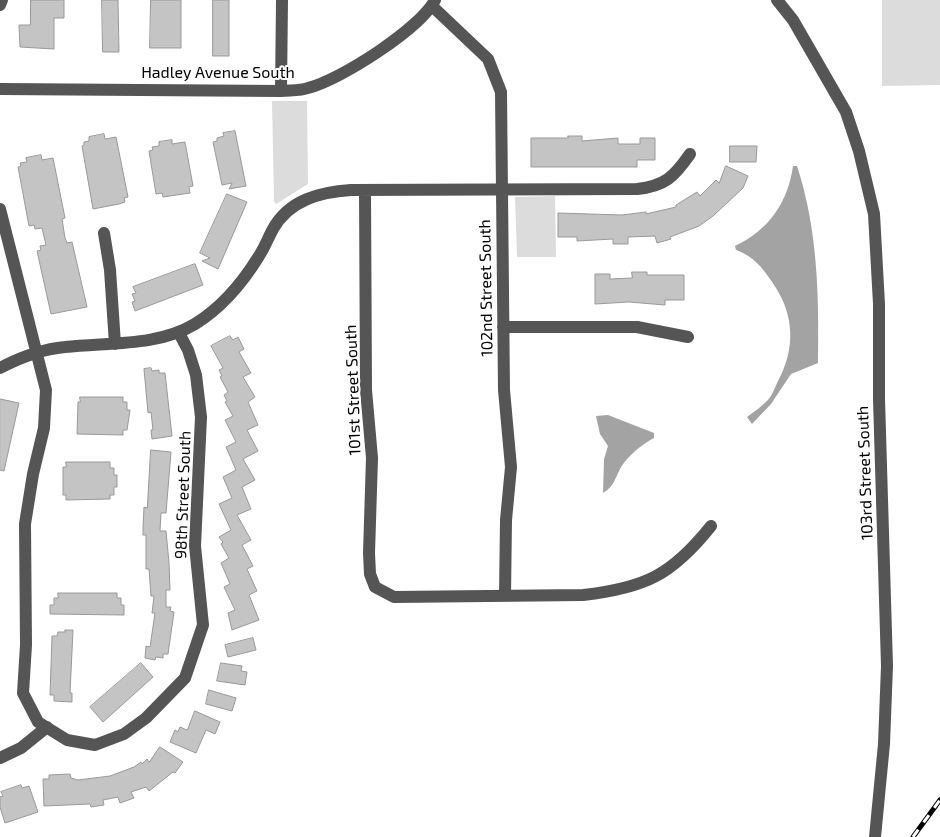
<!DOCTYPE html>
<html>
<head>
<meta charset="utf-8">
<style>
	body { margin:0 }
	canvas { display:block; background:#fff }
</style>
</head>
<body>
<canvas width="940" height="837"></canvas>
<script>
const context = document.querySelector('canvas').getContext('2d');
context.lineJoin = 'round';
function paint(path, color) {
  context.fillStyle = color;
  context.fill(path, 'evenodd');
}
function trace(path, color, width, dash) {
  context.strokeStyle = color;
  context.lineWidth = width;
  context.lineCap = dash ? 'butt' : 'round';
  context.setLineDash(dash || []);
  context.stroke(path);
}
function write(font, color, halo, rows, align = 'center') {
  context.font = font + ' "Exo 2",sans-serif';
  context.lineWidth = 4;
  context.setLineDash([]);
  context.textBaseline = 'middle';
  context.strokeStyle = halo;
  context.fillStyle = color;
  for (const [text, x, y, turn = 0] of rows) {
    context.save();
    context.translate(x, y);
    context.rotate((+turn || 0) * Math.PI / 180);
    context.textAlign = isNaN(turn) ? turn : align;
    if (halo) context.strokeText(text, 0, 0);
    context.fillText(text, 0, 0);
    context.restore();
  }
}
paint(new Path2D(`
	M882 0H940V85L882 86Z
	M272 101H307L308 184 276 204 274 201Z
	M555 196 556 257H517L515 197Z`), '#dcdcdc');
paint(new Path2D(`
	M793 166H797C818 230 819 296 818 363L791 374 771 404 752 424 747 417C754 412 762 406 768 400 772 395 775 388 777 383 796 349 795 314 772 282 762 267 753 256 736 250L735 246C769 230 788 202 793 166Z
	M608 415 654 433V438C642 444 629 455 621 467 616 476 614 487 603 493L604 459 608 446 600 434 596 416Z`), '#a3a3a3');
const building = new Path2D(`
	M31 0H64V18H54V49L20 47 19 25H30Z
	M102 0H118L119 52H103Z
	M151 0H181V48H150Z
	M213 0H229V56H213Z
	M235 131 246 186 229 189 232 183 222 185 213 142 217 141V138L224 136 223 133Z
	M104 134 105 139 116 137 128 197 124 198 125 202 119 204 93 209 82 146 84 145V142L89 141V137Z
	M568 136H582V141L618 138V144H640V138H655V160H637V167H531V138H568Z
	M172 140V144L185 142 193 186 189 187 190 193 163 197 162 193 156 194 149 151 153 150 152 147 159 146V142Z
	M730 146H757L756 162H730Z
	M41 155 42 160 53 158 65 218 62 219 65 238 67 243 72 242 87 307 51 314 37 251 41 250 40 246 46 245 42 228 35 229 34 225 29 226 18 167 21 166 20 163 27 162 26 158Z
	M726 166 748 176 743 188 713 216 699 226 670 237 671 239 657 243 655 236 628 237V244H613V239L577 241V237H558V213L622 215 646 212V214L676 207V205L697 192 700 196 716 180 719 183Z
	M227 194 247 202 218 269 202 261 210 258 200 253Z
	M195 264 203 285 135 311 132 302 135 301 132 294 136 293 133 287Z
	M632 272H647V275H684V300H665V305L629 302 595 304V274H610V279L632 278Z
	M230 336 233 340 238 337 244 349 239 352 251 373 243 377 255 397 248 402 258 425 247 430 258 451 243 459 255 480 242 487 251 509 237 515 251 540 242 545 253 566 247 569 257 591 249 595 259 620 232 630 228 613 235 610 224 587 230 584 221 563 229 558 221 544 223 542 219 537 231 530 219 504 232 498 223 477 236 470 226 447 236 442 225 420 233 416 225 402 227 401 224 395 228 392 220 377 222 376 219 370 223 368 211 346Z
	M151 368 152 371 159 370V373H165L172 436 152 439 151 430H153L151 412 148 413 144 369Z
	M80 397H123V402H127V410H130L127 430H123V435L77 434 78 402H80Z
	M0 399 19 403 4 471 0 470Z
	M151 450 171 452 166 513H161L160 531H166L169 563 170 590H166V607H171L170 611 174 612 168 654H163V658L156 657 155 660 145 658 146 646 150 647 155 613H152L154 596H151L149 569H146V535H143V528L144 507 147 508Z
	M66 462H110V468H114V475H117V487H114V495H110V499L66 500V495H63V467H66Z
	M58 593H117V598H121V605H124V615L50 614V605H54V598H58Z
	M65 630H73L70 693H72V702L54 701V695H50L52 636H57L58 632H65Z
	M253 638 256 650 228 657 225 645Z
	M141 663 153 677 103 722 90 707Z
	M221 663 242 666 241 671 247 672 245 685 217 681Z
	M209 690 236 698 232 711 206 704Z
	M195 711 220 722 215 734 206 730 196 753 170 742 175 730 178 732 180 727 187 730Z
	M160 747 183 762 175 773 173 772 149 791 146 787 131 792 134 798 120 803 118 797 103 800 104 805 91 807 90 804 44 806 43 779H49V775L70 774 71 778 78 780 110 776 134 767 141 762 142 764 147 759 149 762Z
	M21 785 22 788 29 786 38 812 5 823 0 807V797L3 796 1 792Z`);
paint(building, '#c4c4c4');
trace(building, '#999', 1);
trace(new Path2D(`
	M777 0 793 20 846 112 859 151 874 214 879 304V399L887 666 884 744 875 837
	M0 5 2 0
	M432 6 488 59 501 92 504 390 511 467 506 520 505 596
	M0 89 281 91C290 90 300 91 308 88 340 80 420 29 435 0
	M281 91 282 0
	M365 190 366 390 372 458 369 553 370 574 375 587 394 597 583 595C645 588 672 575 711 526
	M0 209 46 390 44 428 33 474 25 524 26 645 23 693 38 722 67 740 95 745 124 734 146 718 185 678 203 625 195 546 201 417 196 375 188 350 179 333
	M104 233 110 270 115 344
	M503 327H637L688 337
	M0 368C19 358 43 349 65 347 107 342 157 347 195 324 221 308 243 282 259 256 265 247 268 238 273 229 289 200 320 192 351 190L637 189C665 186 674 177 690 154
	M0 758 21 748 47 727`), '#555', 12);
const rail = new Path2D(`
	M913 837 940 800`);
trace(rail, '#000', 5);
trace(rail, '#fff', 3, [9]);
write('16px', '#000', '#fff', [
	["Hadley Avenue South",218,73],
	["102nd Street South",486,288,-91],
	["101st Street South",353,390,-92],
	["103rd Street South",865,473,-92],
	["98th Street South",183,495,-88]
]);
</script>
</body>
</html>
